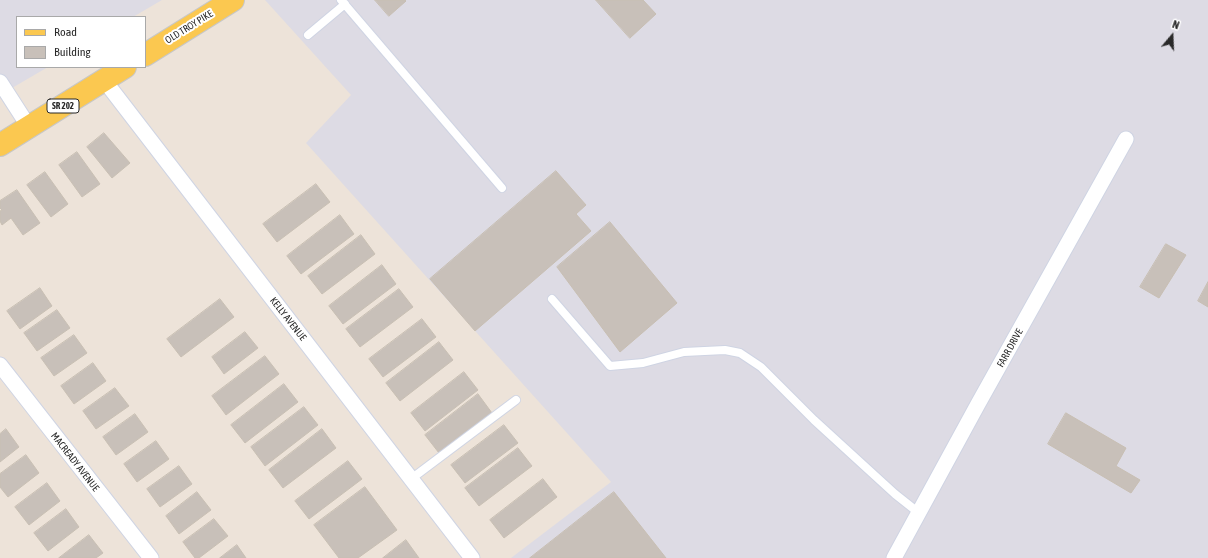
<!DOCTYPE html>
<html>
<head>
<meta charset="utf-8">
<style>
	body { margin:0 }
	#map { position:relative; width:1208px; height:558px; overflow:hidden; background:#ede3d9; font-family:"Asap Condensed",sans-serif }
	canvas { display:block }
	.legend { position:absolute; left:16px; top:16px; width:130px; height:52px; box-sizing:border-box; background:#fff; border:1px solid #a9a9a9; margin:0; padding:5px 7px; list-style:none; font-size:12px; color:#292929 }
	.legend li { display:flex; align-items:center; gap:8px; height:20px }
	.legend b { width:20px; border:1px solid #a9a9a9 }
	.north { position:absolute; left:1152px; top:16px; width:40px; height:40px; -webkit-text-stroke:3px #fff; paint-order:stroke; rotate:19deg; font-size:11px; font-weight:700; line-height:16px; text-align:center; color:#292929 }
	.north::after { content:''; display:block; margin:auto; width:14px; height:18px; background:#292929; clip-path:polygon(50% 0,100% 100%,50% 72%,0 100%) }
</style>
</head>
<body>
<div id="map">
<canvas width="1208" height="558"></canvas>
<ul class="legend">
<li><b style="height:5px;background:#fbc850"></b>Road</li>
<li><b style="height:11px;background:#c8c0b9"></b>Building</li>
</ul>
<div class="north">N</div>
</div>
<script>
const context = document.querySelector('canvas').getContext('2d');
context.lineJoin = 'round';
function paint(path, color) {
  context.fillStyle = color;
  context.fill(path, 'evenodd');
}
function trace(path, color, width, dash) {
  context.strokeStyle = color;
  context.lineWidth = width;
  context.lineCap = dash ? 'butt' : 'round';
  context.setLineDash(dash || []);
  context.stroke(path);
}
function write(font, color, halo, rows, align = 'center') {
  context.font = font + ' "Asap Condensed",sans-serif';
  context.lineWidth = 4;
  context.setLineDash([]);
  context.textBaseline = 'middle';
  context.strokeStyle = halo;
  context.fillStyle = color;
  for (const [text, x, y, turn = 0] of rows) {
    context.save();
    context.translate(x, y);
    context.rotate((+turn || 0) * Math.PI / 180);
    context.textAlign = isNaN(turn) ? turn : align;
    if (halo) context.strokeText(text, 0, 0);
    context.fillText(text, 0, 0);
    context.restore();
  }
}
paint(new Path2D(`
	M0 0H162L133 17H17V67H48L0 95Z
	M265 0H1208V558H511L611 482 306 143 351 95Z`), '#dddbe4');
const building = new Path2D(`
	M375 0H405L406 1 389 16Z
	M596 0H643L656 14 630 38Z
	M104 133 130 163 112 178 87 147Z
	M77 152 100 184 82 197 59 165Z
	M556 171 586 205 576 214 591 231 475 331 430 279Z
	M45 172 68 204 51 217 27 185Z
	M316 184 330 202 277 242 263 224Z
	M17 190 40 223 23 235 11 218 2 225 0 221V211L2 210 0 208V201Z
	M340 215 354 234 301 274 287 256Z
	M610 222 677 303 620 352 557 267Z
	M361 235 375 254 322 294 308 276Z
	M1166 244 1186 255 1159 298 1140 287Z
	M382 265 396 284 343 324 329 306Z
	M1208 282V307L1198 301Z
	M40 288 52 306 20 329 7 311Z
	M399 289 413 307 360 347 346 329Z
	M220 299 234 317 181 357 167 339Z
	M57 310 70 328 37 351 24 333Z
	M422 319 436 337 383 377 369 359Z
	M245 332 258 348 224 374 212 357Z
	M74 335 87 353 54 376 41 358Z
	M439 342 453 360 400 401 386 383Z
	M265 356 279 374 226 415 212 396Z
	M93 363 106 381 74 404 61 386Z
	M464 372 478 390 425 431 411 413Z
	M284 384 298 402 245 443 231 425Z
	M115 388 129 406 96 429 83 411Z
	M478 394 492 413 439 453 425 435Z
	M304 407 318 425 265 466 251 447Z
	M1066 413 1126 448 1116 466 1140 480 1131 493 1048 444Z
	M135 414 148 432 116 455 103 437Z
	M504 425 518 443 465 483 451 465Z
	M6 429 19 447 0 462V434Z
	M322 429 336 448 283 488 269 470Z
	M156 441 169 459 137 482 124 464Z
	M518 448 532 466 479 506 465 488Z
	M26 455 39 473 8 497 0 487V474Z
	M348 461 362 479 309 519 295 501Z
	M179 466 192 484 160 507 147 489Z
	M543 479 557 497 504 538 490 520Z
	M47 483 60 501 29 525 15 507Z
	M365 487 397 530 358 558H339L314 525Z
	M197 492 211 510 179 534 166 516Z
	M614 492 666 558H530Z
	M66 509 79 527 48 551 34 533Z
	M214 519 228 536 199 558H195L183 542Z
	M89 535 103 553 96 558H59Z
	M406 540 419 558H383Z
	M237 545 246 558H220Z`);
paint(building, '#c8c0b9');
trace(building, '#c8bfb3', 1);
const service = new Path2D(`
	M341 0 502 188
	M308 35 345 4
	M552 299 610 366 643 363 684 352 725 350 740 353 761 367 814 420 895 494 919 513
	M411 479 516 400`);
const minor = new Path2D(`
	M104 80 472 558
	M0 82 29 127
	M0 365 151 558
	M894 558 978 404 1126 139`);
const primary = new Path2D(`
	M145 55 233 0
	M0 145 125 67`);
trace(service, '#cfd4e3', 10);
trace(minor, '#cfd4e3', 17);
trace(primary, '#c7c7c7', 24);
trace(service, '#fff', 8);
trace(minor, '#fff', 15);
trace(primary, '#fbc850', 22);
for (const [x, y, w] of [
	[63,106,32]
]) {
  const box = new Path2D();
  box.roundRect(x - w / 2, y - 7, w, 14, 3);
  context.fillStyle = '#fff';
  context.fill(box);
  trace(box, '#292929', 1);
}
write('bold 9px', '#292929', null, [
	["SR 202",63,106]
]);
write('10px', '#292929', '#fff', [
	["OLD TROY PIKE",189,27,-32],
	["KELLY AVENUE",288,319,52],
	["FARR DRIVE",1010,348,-61],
	["MACREADY AVENUE",75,462,52]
]);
</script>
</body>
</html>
